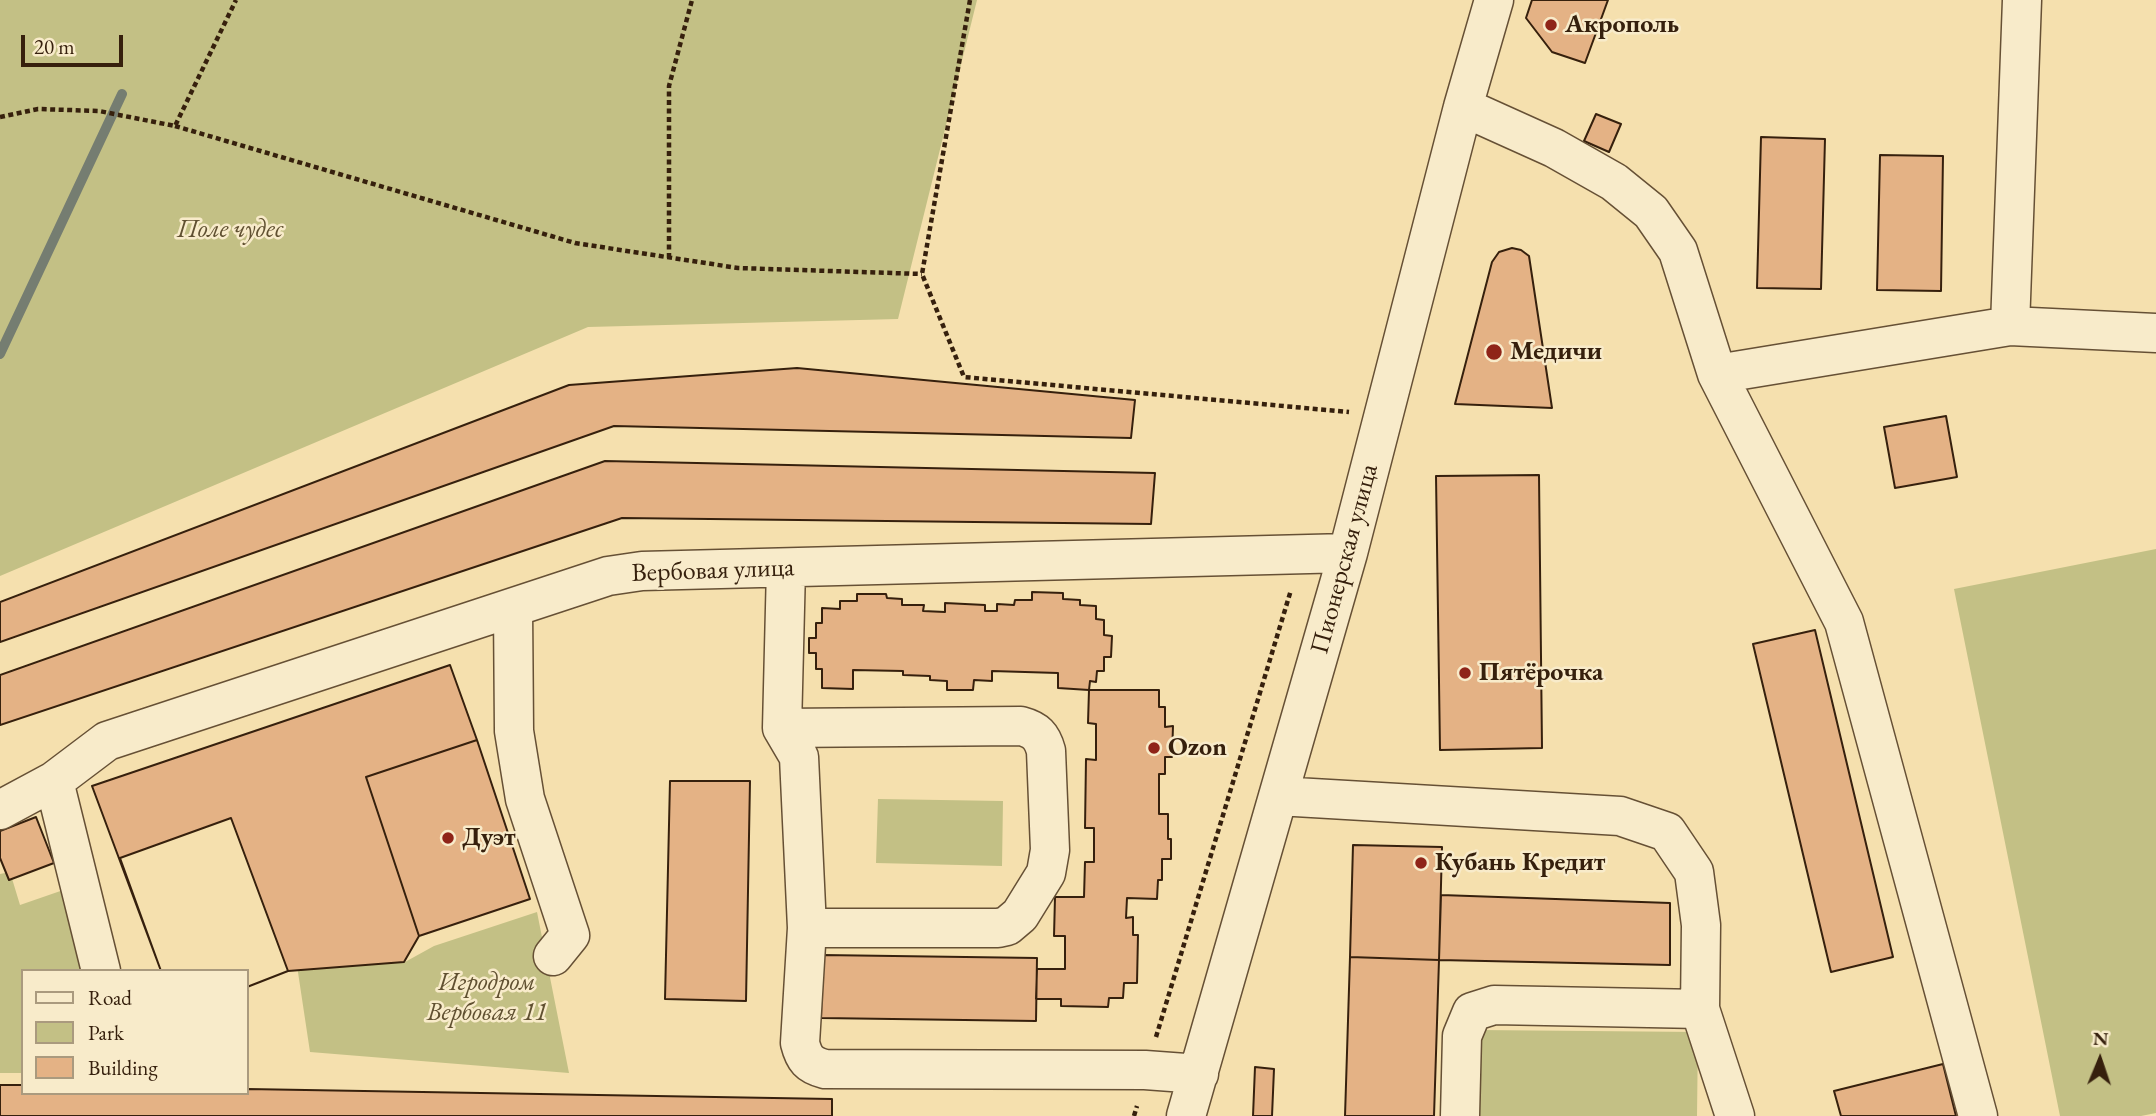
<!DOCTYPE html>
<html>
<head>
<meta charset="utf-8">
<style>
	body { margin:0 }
	#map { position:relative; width:2156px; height:1116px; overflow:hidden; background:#f5e0ae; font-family:"EB Garamond",serif }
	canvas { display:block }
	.legend { position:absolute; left:21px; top:969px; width:228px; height:126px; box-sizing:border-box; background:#f8ebca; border:2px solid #aa9a7e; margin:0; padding:9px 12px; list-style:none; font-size:21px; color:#36200d }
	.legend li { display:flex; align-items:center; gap:14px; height:35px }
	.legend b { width:35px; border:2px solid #aa9a7e }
	.north { position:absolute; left:2065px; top:1025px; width:70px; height:70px; -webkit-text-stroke:5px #f8ebca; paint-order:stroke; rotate:2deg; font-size:19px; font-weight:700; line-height:28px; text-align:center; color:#36200d }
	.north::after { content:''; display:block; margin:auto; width:24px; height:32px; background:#36200d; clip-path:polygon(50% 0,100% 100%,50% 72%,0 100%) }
	.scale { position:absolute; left:21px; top:35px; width:102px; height:32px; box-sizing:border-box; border:4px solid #36200d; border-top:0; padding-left:9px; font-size:21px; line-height:24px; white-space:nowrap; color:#36200d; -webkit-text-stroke:5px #f8ebca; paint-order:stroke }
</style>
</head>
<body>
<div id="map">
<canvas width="2156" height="1116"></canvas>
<ul class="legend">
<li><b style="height:9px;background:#f8ebca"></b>Road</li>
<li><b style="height:19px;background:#c3c085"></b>Park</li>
<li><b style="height:19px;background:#e4b285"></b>Building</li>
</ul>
<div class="north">N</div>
<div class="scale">20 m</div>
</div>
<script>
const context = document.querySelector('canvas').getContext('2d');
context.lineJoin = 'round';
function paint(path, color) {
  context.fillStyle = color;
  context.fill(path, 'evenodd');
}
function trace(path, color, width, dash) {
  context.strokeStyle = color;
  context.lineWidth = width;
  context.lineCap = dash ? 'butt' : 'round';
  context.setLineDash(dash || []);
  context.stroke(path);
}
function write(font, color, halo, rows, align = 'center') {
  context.font = font + ' "EB Garamond",serif';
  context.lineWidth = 5;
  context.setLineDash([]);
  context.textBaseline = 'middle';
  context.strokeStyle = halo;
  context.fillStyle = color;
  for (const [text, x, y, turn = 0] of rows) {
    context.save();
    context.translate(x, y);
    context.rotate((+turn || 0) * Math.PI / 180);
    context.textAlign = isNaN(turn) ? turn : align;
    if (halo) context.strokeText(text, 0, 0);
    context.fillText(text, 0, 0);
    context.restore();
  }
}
paint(new Path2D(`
	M0 0H977L898 319 588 327 0 576Z
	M2156 549V1113L2141 1116H2060L1954 589Z
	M878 799 1003 801 1002 866 876 863Z
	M10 872 20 905 72 887 96 971H23V1073H0V874Z
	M537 912 569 1073 310 1052 296 959 405 962 434 946Z
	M1478 1030 1698 1032 1697 1116H1477Z`), '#c3c085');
trace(new Path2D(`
	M0 354 122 94`), '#757d71', 10);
const building = new Path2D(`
	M1532 0H1608L1585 63 1552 52 1526 18Z
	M1596 114 1621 124 1609 152 1584 141Z
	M1761 137 1825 139 1821 289 1757 288Z
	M1880 155 1943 156 1941 291 1877 290Z
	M1512 248 1521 250 1529 256 1552 408 1455 404 1492 262 1499 252Z
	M797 368 1135 400 1131 438 614 426 0 642V602L569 385Z
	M1946 416 1957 477 1895 488 1884 427Z
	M605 461 1155 473 1151 524 622 518 0 725V675Z
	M1539 475 1542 748 1440 750 1436 476Z
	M1032 592 1063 593V599L1080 600V605L1096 606V619L1104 620V635L1112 636 1111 657H1104V671H1097L1096 682 1090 681 1089 690 1058 688V673L992 671V681L974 680 973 690H947V681L930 680V676L903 675V671L853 670V689L822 688V669H816V653H809V638H816V623H822V608L840 609V601H857V594H886L887 598 902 599V605H924L923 611 945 612V603L985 605V611H997V604L1014 605 1015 600H1032Z
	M1815 630 1893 957 1831 972 1753 644Z
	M450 665 477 740 366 777 419 936 404 962 288 971 247 987V971H161L92 786Z
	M1089 690H1159V707H1165V727L1173 726 1172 757H1165V774H1159V814H1168V839H1171V859H1162V880H1158L1157 899 1127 898 1126 918 1133 917V935H1138L1137 983H1124L1123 998H1109L1108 1007 1061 1006V999H1036L1037 969H1065V936H1054L1055 897H1084L1085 862H1094V828H1085L1086 759 1096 760V724L1088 723Z
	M477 740 530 899 419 936 366 777Z
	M670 781H750L746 1001 665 999Z
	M36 817 54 863 9 880 0 858V831Z
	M231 818 288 971 247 987V971H161L120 858Z
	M1353 845 1442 847 1439 960 1350 957Z
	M1441 895 1670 903V965L1439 960Z
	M822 955 1037 958 1036 1021 821 1018Z
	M1350 957 1439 960 1434 1116H1345Z
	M1943 1064 1956 1116H1841L1834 1091Z
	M1255 1067 1274 1069 1272 1116H1253Z
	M0 1085H23V1093H247V1089L832 1099V1116H0Z`);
paint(building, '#e4b285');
trace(building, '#36200d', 2);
const minor = new Path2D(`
	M1463 107 1554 148 1614 182 1651 212 1678 251 1717 374 1844 622 1978 1116
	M2010 326 2022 0
	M1717 374 2010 326 2156 333
	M513 608 514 731 525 799 570 935 553 956
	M782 728 1021 726C1036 730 1042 736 1046 751L1050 850 1046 873 1020 915 1007 926 998 928H807L799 757 782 728 786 568
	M54 781 101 971
	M1278 796 1620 816 1667 832 1694 872 1701 925 1700 1009 1735 1116
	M0 810 54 781 107 741 608 576 642 571 1348 553
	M807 928 800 1043C804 1059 809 1065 825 1069L1145 1070 1199 1074
	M1186 1116 1348 553 1463 107 1494 0
	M1460 1116 1462 1036 1472 1012 1494 1005 1700 1009`);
trace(minor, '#665035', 41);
trace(new Path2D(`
	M970 0 922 274 964 377 1349 412
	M0 117 38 109 99 111 175 126 236 0
	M175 126 575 243 738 268 922 274
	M669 258V86L692 0
	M1156 1037 1291 590
	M1134 1116 1137 1106`), '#36200d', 4.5, [5, 3.5]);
trace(minor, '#f8ebca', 38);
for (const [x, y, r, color] of [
	[1551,25,7,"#8f2418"],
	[1494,352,9,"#8f2418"],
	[1465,673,7,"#8f2418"],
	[1154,748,7,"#8f2418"],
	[448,838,7,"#8f2418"],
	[1421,863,7,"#8f2418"]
]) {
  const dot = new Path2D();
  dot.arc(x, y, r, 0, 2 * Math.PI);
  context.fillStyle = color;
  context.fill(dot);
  trace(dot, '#f8ebca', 2.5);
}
write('bold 26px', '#36200d', '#f8ebca', [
	["Акрополь",1565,25],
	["Медичи",1510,352],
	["Пятёрочка",1479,673],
	["Ozon",1168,748],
	["Дуэт",462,838],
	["Кубань Кредит",1435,863]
], 'left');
write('italic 26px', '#605031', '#f8ebca', [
	["Поле чудес",230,230],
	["Игродром",487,983],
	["Вербовая 11",487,1013]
]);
write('26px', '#36200d', '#f8ebca', [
	["Пионерская улица",1345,559,-75],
	["Вербовая улица",713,571,-2]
]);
</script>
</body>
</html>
